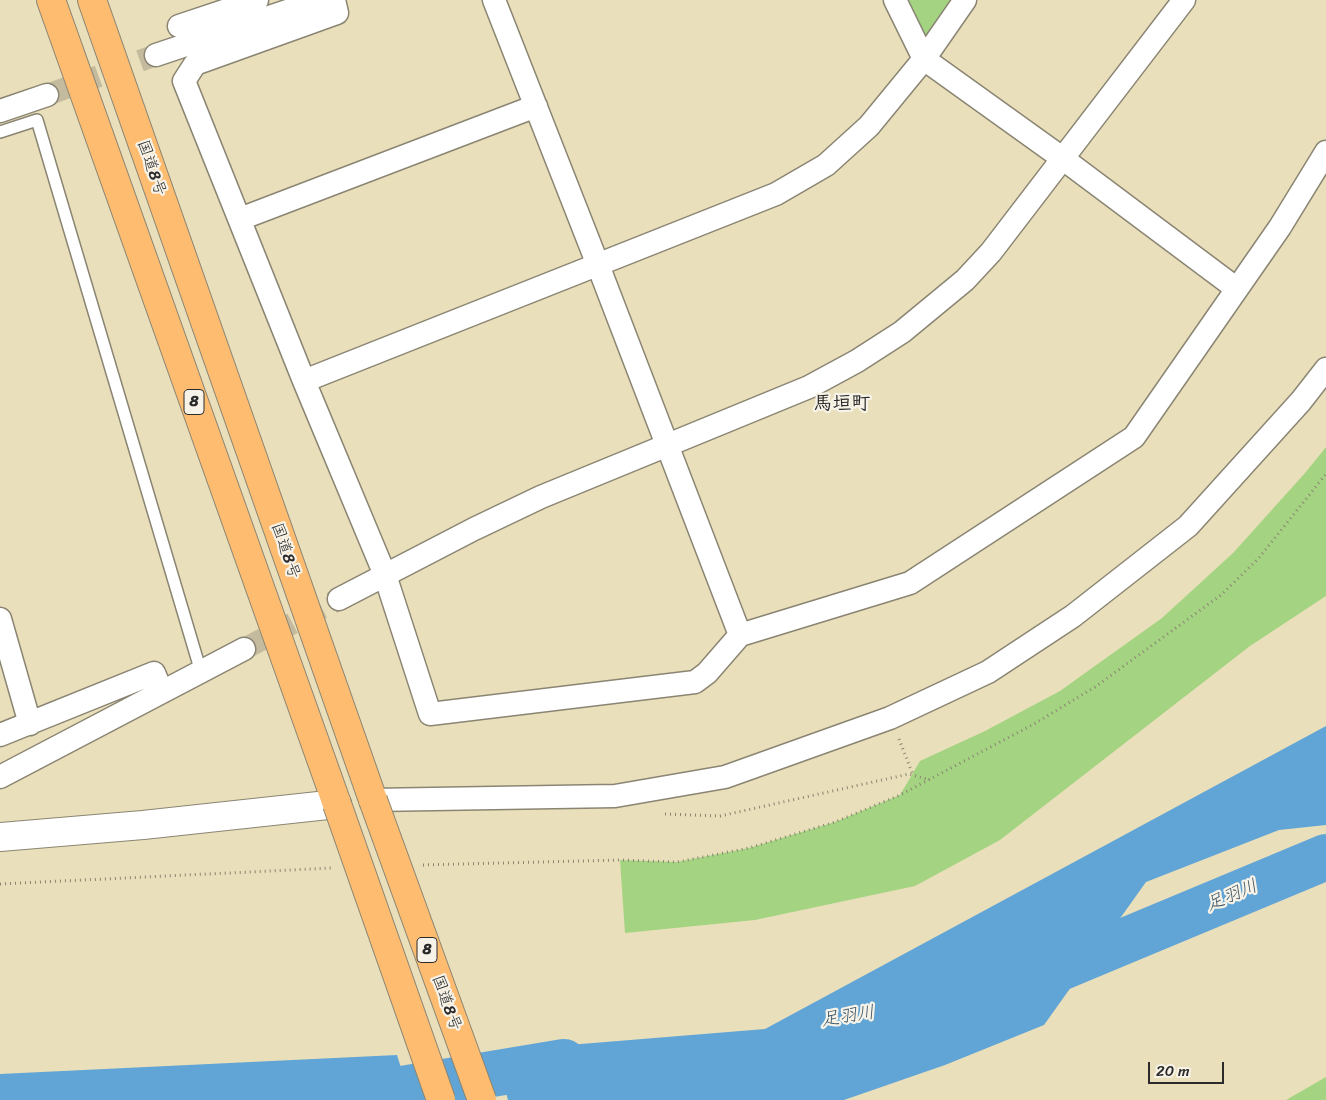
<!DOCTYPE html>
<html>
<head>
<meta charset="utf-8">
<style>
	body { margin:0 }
	#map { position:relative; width:1326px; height:1100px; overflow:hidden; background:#eadfbb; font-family:Sriracha,sans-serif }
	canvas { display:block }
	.scale { position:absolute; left:1148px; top:1062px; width:76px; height:22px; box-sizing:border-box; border:2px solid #2b2b2b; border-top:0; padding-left:6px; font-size:15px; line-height:18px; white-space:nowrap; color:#2b2b2b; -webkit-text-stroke:4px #f7f3e8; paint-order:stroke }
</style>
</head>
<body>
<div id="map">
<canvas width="1326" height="1100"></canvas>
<div class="scale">20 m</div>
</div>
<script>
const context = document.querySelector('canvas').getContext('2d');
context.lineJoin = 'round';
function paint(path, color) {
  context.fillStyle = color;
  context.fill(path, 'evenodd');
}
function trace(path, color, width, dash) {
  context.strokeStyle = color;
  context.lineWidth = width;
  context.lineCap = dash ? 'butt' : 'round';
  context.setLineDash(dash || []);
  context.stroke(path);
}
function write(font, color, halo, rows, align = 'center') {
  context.font = font + ' Sriracha,"Klee One",sans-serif';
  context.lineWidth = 4.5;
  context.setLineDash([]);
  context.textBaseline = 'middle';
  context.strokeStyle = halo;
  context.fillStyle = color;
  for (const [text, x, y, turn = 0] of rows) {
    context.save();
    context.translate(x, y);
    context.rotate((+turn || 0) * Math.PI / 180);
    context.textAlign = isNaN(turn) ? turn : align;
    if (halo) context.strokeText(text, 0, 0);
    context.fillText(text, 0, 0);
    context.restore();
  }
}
paint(new Path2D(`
	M904 0H952L923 41Z
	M1326 447V596L1250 646 1000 840 915 886 755 920 625 933 620 860 677 862 749 848 835 822 900 795 920 761 985 731 1060 691 1162 618 1233 553 1305 473Z
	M1326 1077V1100H1286Z`), '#a4d482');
paint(new Path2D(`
	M1326 726V825L1279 830 1146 882 1044 1025 945 1065 844 1100H508L495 1051 765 1029Z
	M397 1055 411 1100H0V1074Z`), '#61a5d6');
trace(new Path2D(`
	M1036 978 1326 857
	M347 1100 390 1091 564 1062`), '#61a5d6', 46);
trace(new Path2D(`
	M47 95 156 55
	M244 649 339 599`), '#c4bb9e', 22, [22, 11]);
const service = new Path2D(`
	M0 132 37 120 201 672`);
const minor = new Path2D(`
	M334 0 337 13 195 64 184 81 304 381 385 575 430 714 695 682 707 673 740 635
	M494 0 598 265 740 635 910 583 1134 437 1280 227 1326 152
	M895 0 924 59 1062 158 1237 289
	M179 26 257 0
	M156 55 320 0
	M0 111 47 95
	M240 219 536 106
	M304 381 776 194 826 165 869 126 924 59 965 0
	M339 599 474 529 541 497 809 387 857 361 902 332 965 280 991 252 1184 0
	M0 619 30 724
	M0 735 154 673 162 692
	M0 777 244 649
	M373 800 615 796 725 777 890 718 988 672 1073 616 1188 526 1301 401 1326 369`);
const tertiary = new Path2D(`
	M0 837 143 825 337 804`);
const trunk = new Path2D(`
	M51 0 337 804
	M92 0 373 800`);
trace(service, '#8a8573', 14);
trace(minor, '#8a8573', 25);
trace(tertiary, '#8a8573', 30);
trace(trunk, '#8a8573', 30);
trace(new Path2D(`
	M899 739 913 775
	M665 814 720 816 909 774 930 780
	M423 865 620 860 677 862 749 848 835 822 900 795 1034 724 1095 687 1221 595 1258 559 1326 474
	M0 884 332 868`), '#8a8573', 3, [1, 4]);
trace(service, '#fff', 11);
trace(minor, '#fff', 22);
trace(tertiary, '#fff', 28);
trace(trunk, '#fdbc70', 28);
const trunkBridge = new Path2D(`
	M373 800 482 1100
	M337 804 441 1100`);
trace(trunkBridge, '#8a8573', 30, []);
trace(trunkBridge, '#fdbc70', 28);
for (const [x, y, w] of [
	[194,402,20],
	[427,950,20]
]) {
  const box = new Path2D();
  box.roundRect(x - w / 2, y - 12.5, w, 25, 4);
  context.fillStyle = '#f7f3e8';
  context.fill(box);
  trace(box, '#2b2b2b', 1);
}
write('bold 15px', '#2b2b2b', null, [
	["8",194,402],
	["8",427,950]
]);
write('16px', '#2b2b2b', '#f7f3e8', [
	["国道8号",151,168,71],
	["国道8号",285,551,71],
	["国道8号",446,1003,70]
]);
write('italic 18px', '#3e5667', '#f7f3e8', [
	["足羽川",1232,896,-23],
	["足羽川",848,1017,-9]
]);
write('bold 19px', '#2b2b2b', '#f7f3e8', [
	["馬垣町",842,404]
]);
</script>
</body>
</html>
